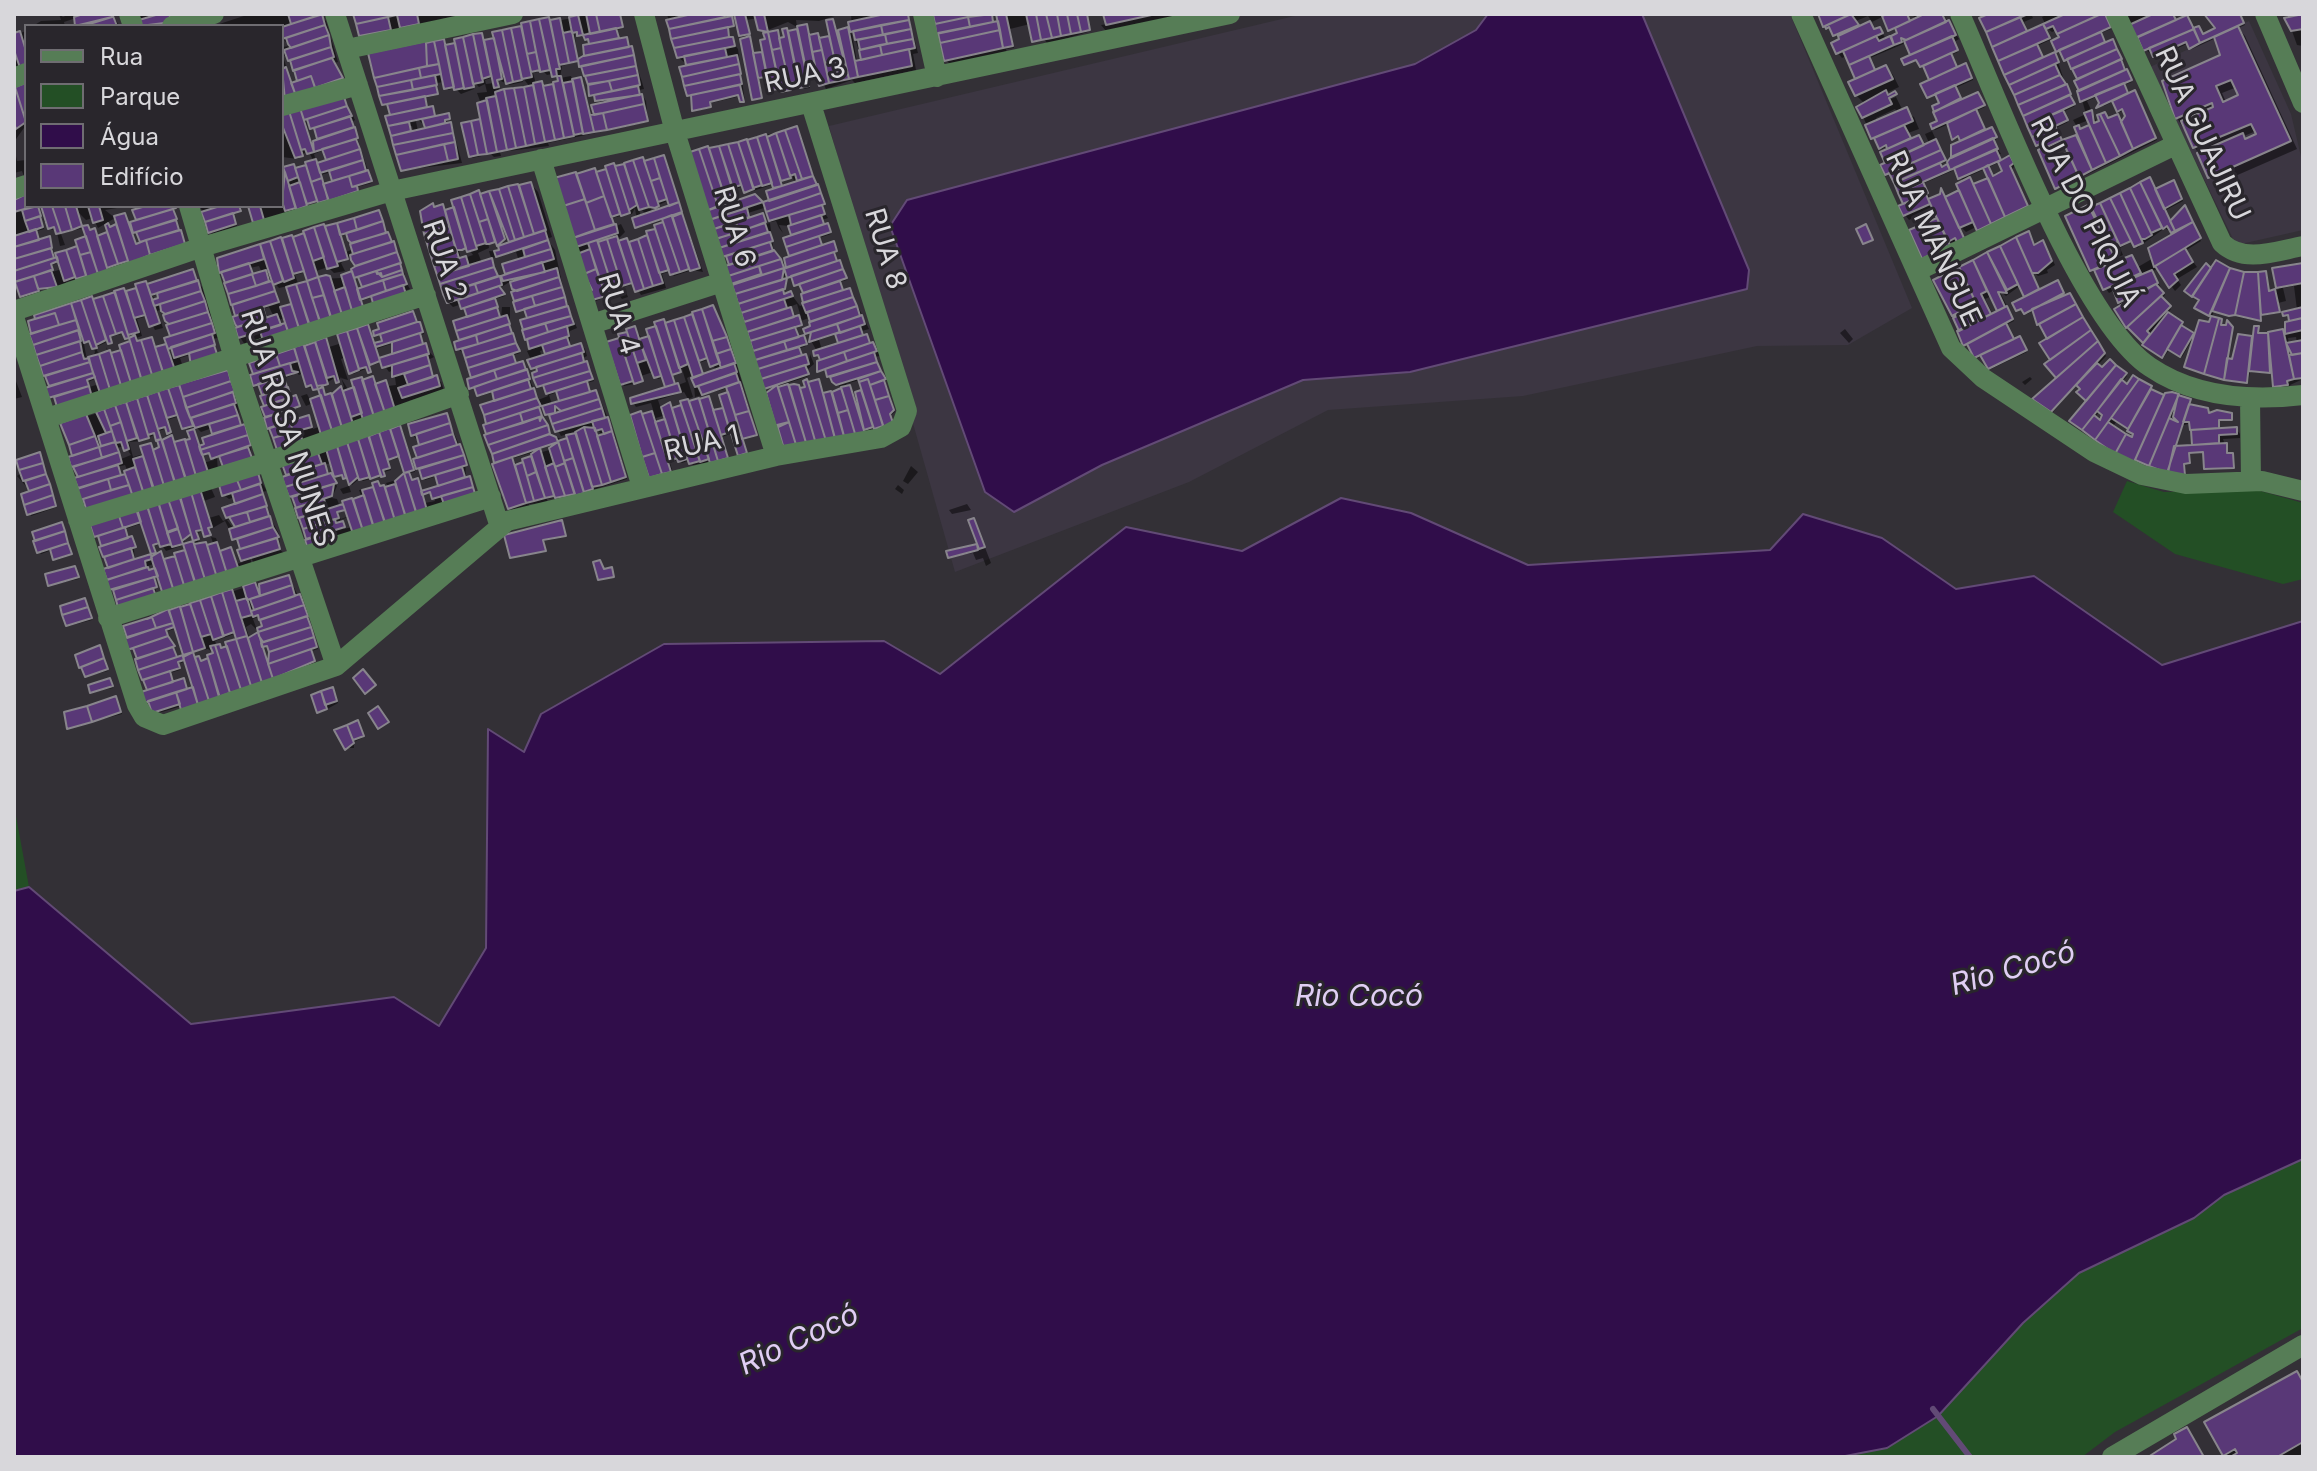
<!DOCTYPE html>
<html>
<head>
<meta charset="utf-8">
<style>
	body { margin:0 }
	#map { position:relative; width:2317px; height:1471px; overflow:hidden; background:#333036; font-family:Inter,sans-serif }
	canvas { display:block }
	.frame { position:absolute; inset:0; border:16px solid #d8d7db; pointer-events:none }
	.legend { position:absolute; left:24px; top:24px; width:260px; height:184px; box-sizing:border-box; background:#29262c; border:2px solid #6f6d72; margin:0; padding:10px 14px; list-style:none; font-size:24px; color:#d8d7db }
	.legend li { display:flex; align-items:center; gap:16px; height:40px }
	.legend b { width:40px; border:2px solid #6f6d72 }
</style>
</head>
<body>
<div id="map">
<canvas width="2317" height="1471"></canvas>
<div class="frame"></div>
<ul class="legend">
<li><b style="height:10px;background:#567d56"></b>Rua</li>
<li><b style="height:22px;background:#234f25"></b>Parque</li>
<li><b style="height:22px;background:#300d4a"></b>Água</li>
<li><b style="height:22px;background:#593877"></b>Edifício</li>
</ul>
</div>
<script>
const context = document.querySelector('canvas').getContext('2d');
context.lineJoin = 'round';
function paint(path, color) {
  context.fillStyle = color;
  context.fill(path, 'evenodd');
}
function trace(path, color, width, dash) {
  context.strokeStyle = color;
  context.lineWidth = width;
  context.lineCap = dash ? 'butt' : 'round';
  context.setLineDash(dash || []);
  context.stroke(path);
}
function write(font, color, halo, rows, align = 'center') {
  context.font = font + ' Inter,sans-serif';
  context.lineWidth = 6;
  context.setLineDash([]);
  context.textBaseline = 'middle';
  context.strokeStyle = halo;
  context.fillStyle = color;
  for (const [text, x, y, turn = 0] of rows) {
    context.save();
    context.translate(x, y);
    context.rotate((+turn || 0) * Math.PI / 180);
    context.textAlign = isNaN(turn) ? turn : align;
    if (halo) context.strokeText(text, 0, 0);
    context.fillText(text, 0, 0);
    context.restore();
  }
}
paint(new Path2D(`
	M1303 14H1790L1912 308 1848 345 1757 346 1523 396 1328 410 1189 482 955 572 829 126Z
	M2249 21 2291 114 2303 165V230L2241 244 2234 241 2150 67Z`), '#3c3642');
paint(new Path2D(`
	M2127 481 2164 492 2257 490 2303 503V579L2283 584 2175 554 2113 512Z
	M14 805 29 887 14 891Z
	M2303 1159V1328L2115 1432 2082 1457H1840L1887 1448 2079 1273 2194 1218 2224 1195Z`), '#234f25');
const water = new Path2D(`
	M1488 14H1642L1749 270 1747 289 1410 372 1303 380 1102 465 1014 512 985 492 890 226 907 200 1415 64 1476 30Z
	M1341 498 1411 513 1528 565 1770 550 1803 514 1882 538 1956 589 2034 576 2162 665 2303 621V1159L2224 1195 2194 1218 2079 1273 2023 1323 1938 1416 1887 1448 1840 1457H14V891L29 887 191 1024 394 997 439 1026 486 948 488 729 524 752 541 714 664 644 884 641 940 674 1126 527 1242 551Z`);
paint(water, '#300d4a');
trace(water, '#624a76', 2);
paint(new Path2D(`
	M59 14 63 17 70 14H111L120 26H77L76 18 64 22 65 26H33L41 21 61 20Z
	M139 14H206L177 21 176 14 172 15 175 26H142Z
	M250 14H319L326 21 338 62 334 63 343 80 282 102V47L290 46 282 38V26H213ZM288 55 299 82 292 84 283 67 286 66 283 56Z
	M352 14H409L410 22H414L413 14H490L465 20 460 15 441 19 442 24 366 40Z
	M592 14H620L624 28 617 30 619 40 628 41 642 82 644 89 639 90 646 101 648 122 548 143 549 146 500 152 501 156 494 157 491 154 472 158 480 121 484 125 497 93 480 101 477 93 487 92 485 84 479 87 473 81 474 89 461 94 455 88 448 90 444 82 437 83 438 95 425 98 428 109 434 110 436 118 450 117 451 120 445 121 452 126 462 163 403 170 390 126 389 105 384 104 370 55 446 47 482 35 485 42 496 40 495 33 549 19 552 22ZM574 30 581 37 591 30 592 46 586 60 578 61ZM581 61 591 95 596 96 603 105 596 116 590 117 583 81 573 82 571 76 560 78 562 66ZM420 66 423 80H419L417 67ZM543 71 547 75 553 74 560 82 544 88 536 84 533 73ZM521 76 531 88 500 92 497 79 509 85 523 82ZM494 77 495 83 486 84 485 80ZM415 117 429 129 418 131ZM408 126H412L415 140 411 141Z
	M667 14H725V19L733 20 734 27 728 28 730 39 738 49 745 103 741 96 711 103 712 108 694 111 693 96 689 95 690 67 678 57Z
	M736 14H841L819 21 796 20 797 27 788 22 768 30 769 34 777 32 780 39 787 38 785 31 806 27 810 37 818 35 820 40 831 37 833 21 837 32 847 29 852 34 857 62 863 61 852 31 851 14H908L918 53 913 54 916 70 855 83 852 80 826 89 820 77 808 79 810 88 803 89 801 83 790 85 791 91 784 93 772 89 770 78 759 79 763 99 756 100 745 40 741 35ZM757 18 759 29 765 30 764 53 754 55 747 36 750 35 747 20Z
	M934 14H990L992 25 1000 23 998 14H1087L1091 31 1048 44 1040 35 1042 41H1034L1030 24 1010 29 1014 48 1006 49 1007 53 951 65 946 60Z
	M1106 14H1171L1172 19 1106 31 1101 25 1108 24Z
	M1823 14H1880L1882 17 1872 22 1868 16 1856 21 1860 28 1870 24 1875 31 1879 29 1887 40 1899 34 1897 29 1890 30V14H1902L1910 23 1916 20 1912 14H1943L1959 39 1954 42 1958 52 1951 55 1958 69 1967 67 1973 80 1955 88 1963 101 1980 96 1985 107 1976 111 1985 132 1993 131 1997 139 1993 141 2001 154 1998 155 2001 162 2010 158 2015 165 1978 226 1966 232 1956 222 1964 240 1948 243 1933 209 1909 220 1905 215 1900 192 1892 174H1886L1888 146 1882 149 1872 138 1859 107 1865 104 1856 95 1859 80 1847 56 1842 58 1838 53 1833 44 1841 40ZM1908 42 1913 56 1905 64 1920 60 1924 65 1932 81 1928 97 1938 95 1942 104 1936 113 1940 122 1932 125 1935 130 1949 124 1953 138 1961 137 1963 142 1949 163 1964 182 1962 191 1946 199 1931 200 1922 184 1952 171 1947 167 1942 169 1940 164 1946 162 1932 131 1925 134 1930 145 1924 147 1912 140 1908 133 1919 129 1914 117 1903 111 1896 97 1891 99 1886 93 1899 87 1893 75 1886 67 1876 72 1870 58ZM1895 109 1898 113 1878 122 1876 118ZM2000 162 2005 172 1993 178 1989 167ZM1985 169 1990 179 1973 186 1967 177Z
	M1980 14H2031L2033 18 2024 22 2029 33 2044 28 2050 40 2037 46 2044 59 2056 56 2065 83 2019 103Z
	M2048 14 2106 17 2111 29 2101 33 2106 44 2114 43 2132 82 2124 85 2129 95 2136 94 2157 140 2058 189 2053 161 2070 153 2065 141 2048 148 2045 144 2052 141 2037 143 2021 106 2068 90 2075 106 2063 112 2068 122 2056 128 2062 142 2079 136 2077 129 2092 127 2089 120 2076 125 2073 120 2086 114 2077 82 2080 80 2070 60H2065L2063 37 2057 30 2052 32 2047 28 2042 17ZM2098 96 2104 106 2114 101 2120 112 2124 110 2128 121 2122 124 2108 120 2099 127 2087 101Z
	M2126 14H2175L2176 22 2187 18 2203 36 2218 29 2206 14H2240L2245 25 2238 28 2245 36 2297 149 2217 184 2177 118 2222 56 2216 38 2192 49 2189 43 2156 58 2145 49ZM2237 87 2241 96 2226 102 2222 93ZM2256 131 2258 135 2247 140 2244 136Z
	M2286 14H2303V46L2297 45Z
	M26 31V71L14 75V35Z
	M26 86V125L14 142 17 126 14 90Z
	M343 96 355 120 352 122 372 183 357 187 359 193 323 205 326 196 308 202V206L260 226 250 206H282V176L294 166 296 170 314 162 308 150 298 159 282 157V116ZM303 110 320 140 315 142 314 153ZM324 150 328 161 317 165 314 154ZM332 172 335 182 326 185 320 175Z
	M796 128 825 206 821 207 828 218 822 220 831 234 819 238 822 247 835 245 837 263 842 264 847 280 840 282 843 292H851L869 329 862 331 878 349 880 356 875 357 881 373 887 377 885 385 895 412 890 416 893 426 875 428 794 455 772 388H766L752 354 755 353 746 315 730 284 732 266 708 210V148ZM792 175 795 184 781 188 778 179ZM774 184 776 190 771 202 765 204 761 200 729 205 727 198 735 196 733 190 744 186 747 193ZM767 207 771 222 776 221 779 228 783 233 779 225 790 226 798 239H785L791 257 788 266 774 253 770 223 766 224 764 217 750 219 748 213ZM790 276 798 286 802 285 806 304 800 306 791 294 782 291 786 290 782 278ZM797 304 801 317 797 318 789 307ZM811 317 813 328 807 333H813L810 339 822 360 818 371 827 370 842 389 825 394 818 381 809 384 807 389 785 384 809 376 807 370 814 364 810 354 809 364 798 349 806 346 795 329 802 326 801 321ZM838 334 841 344 822 350 819 340ZM870 377 871 381 861 384 864 391 857 394 856 402 846 384Z
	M14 146 17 161 26 160V182L22 171 14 173Z
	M663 157 703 272 692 270 674 276 671 271 662 274 666 288 641 295 634 284 624 287 628 297 622 299 616 292 596 301 563 201 607 168 623 166 628 171 644 159 646 163ZM669 200 671 207 653 214 651 209ZM638 206 647 215 641 217ZM635 208 638 228 663 220 657 231 648 232 652 243 647 238 631 244 618 239 625 232 621 224 614 227 611 218 632 214ZM638 254 637 273 631 255Z
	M2149 180 2157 191 2175 184 2183 201 2166 210 2172 222 2187 210 2201 241 2185 251 2197 267 2177 279 2181 285 2175 291 2158 268 2152 272 2165 295 2161 299 2171 309 2167 314 2196 337 2210 325 2221 321 2222 327 2228 328 2230 323 2228 360 2233 361 2240 336 2254 338 2258 328 2259 335 2271 338V333L2289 330 2292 322 2285 315 2297 310 2294 286 2283 288 2286 301 2278 303 2280 313 2261 316 2262 322 2214 312 2212 316 2198 309 2217 263 2243 274 2265 273 2270 293 2279 289 2275 269 2303 265V379L2290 385 2291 389 2280 390 2275 386 2274 374 2250 372 2248 383 2188 368 2193 338 2182 357 2169 350 2164 357 2130 330 2115 290 2109 293 2092 270 2087 207 2091 210 2140 185 2151 209 2155 207ZM2165 228 2175 235 2155 257 2138 267 2132 258 2116 262V258L2123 255 2120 248 2133 241 2137 248ZM2151 283 2153 288 2128 303 2126 300ZM2296 337 2297 343 2289 345 2288 338Z
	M531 184 538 192 552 237 547 239 555 250 566 302 577 328 570 331V348L581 345 585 349 587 356 583 358 594 381 587 383 591 394H598L615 436 627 479 577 495 547 499 548 503 529 504 530 508 514 512 510 508 488 433V423L497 402 494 392 481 396 471 387 474 379 467 356 458 349 463 341 456 322 470 318 462 304 453 307 448 302 424 231 431 206H442L447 212 481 196ZM507 231 512 243 502 252 489 251 491 258 516 252 519 261 505 266 508 275 498 278 493 263H482L478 253 489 248 488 241 501 239V232ZM468 248 473 255 461 259 459 251ZM511 281 517 309 535 308 530 320 523 322 531 350 527 351 537 373 538 386H545L548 396 538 400 524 365H517L514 355 520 353 510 327V307H502L501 317 495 299 505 296 500 288ZM546 349 548 355 542 357 540 351ZM558 392 563 413 556 417 549 395ZM545 407 561 436 580 430 562 442 559 438 550 439 547 423 541 422 540 408ZM593 426 597 429 603 436 597 438 584 429ZM557 440 559 447 539 453 537 447ZM534 452 518 465 511 459Z
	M26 196V206H37L44 229 37 231 40 242 51 240 56 264 51 265 52 272 62 269 58 255 79 247 88 238 87 227 100 236 119 225 136 246 142 244 135 212 143 209 142 206H175L176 209 172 211 188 249 66 282 68 289 63 291 57 286V288L40 290 42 295 26 301 18 283H14V200Z
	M41 206H122L123 207 105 210 115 218 98 228 93 218 86 220 78 212 83 228 61 234 65 245 60 246 56 228 52 230 48 221 44 222Z
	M200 206H242L239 207 241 212 233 215 237 226 212 234Z
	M378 213 405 275 402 276 410 289 404 291 407 298 378 307 373 297 361 301 364 312 250 353 240 337 218 262 281 239ZM349 234 354 249 346 252 341 236ZM353 256 354 273 343 276 346 283 341 278 319 279 316 271 328 267 334 273 345 271 341 263ZM259 266 262 273 253 276 250 268ZM306 272 310 282 299 286 295 275ZM351 274 360 275 364 288 356 291ZM272 280 279 288 288 286 294 305 283 309 280 306ZM269 307 274 317 267 320 263 309ZM286 317 290 331 281 327 279 320Z
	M2028 234 2036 246 2042 243 2047 247 2055 265 2047 270 2048 273 2038 276 2029 268 2040 291 2059 284 2066 298 2070 296 2074 300 2106 356 2097 366 2102 370 2110 362 2127 376 2122 382 2127 386 2134 377 2165 398 2177 396 2210 415H2231L2233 421H2219L2220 430 2236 429 2240 434V438L2223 439 2228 455 2234 456 2235 469 2208 470 2205 452 2190 454 2191 464 2185 465 2186 476 2136 462 2101 443 2074 422 2088 401 2077 384 2053 412 2036 400 2059 378 2050 339 2035 310 2027 314 2024 309 2018 310 2027 298 2021 285 2006 296 1999 290 2014 321 2006 325 2015 341 2022 340 2027 352 1991 369 1982 356 1977 358 1969 345H1964L1956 318 1936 281 2015 240 2021 246ZM1992 296 1999 312 1993 315 1985 299ZM2100 411 2108 426 2094 418ZM2175 416 2184 425 2191 423 2196 447 2175 448 2183 426 2173 422ZM2117 421 2131 429 2137 442 2112 427Z
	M197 282 202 287 218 338 213 339 218 358 190 355 180 358 184 370 103 397H50L37 317 124 290 127 293 139 289 145 283 148 286ZM159 294 160 299 155 301 153 296ZM166 308 167 320 171 324 172 362 166 346 156 349 152 339 137 343 136 338 142 336 137 319 148 316 155 330 163 328 157 311ZM125 333 133 342 111 355 106 347 108 353 99 356 96 347 109 341 113 344 110 337ZM83 339 99 340 92 342 95 352 91 363 87 360ZM97 378 101 390 96 385 89 387 88 382Z
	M712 307 730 341 757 436 743 440 733 433 722 437 729 459 693 465 690 460 682 463 679 459 670 463 674 476 655 481 644 416 654 413 651 403 636 407 632 401 667 388 664 377 658 379 653 372 641 376 643 382 624 386 608 343 635 329 643 340 665 325ZM710 359 715 369 704 376 699 363ZM682 369 686 382 678 385 668 374ZM693 375 695 397 728 388 725 409 714 412 708 399 683 402 684 406 672 410 670 405 661 409 658 400 684 392 688 399 693 397 687 378ZM666 415 667 420 658 423 656 418ZM688 440 690 448 683 451 680 443Z
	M415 315 424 334 421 335 424 346 434 357 428 360 434 378 441 382 444 390 409 401 412 409 280 451 266 416 260 385H255L251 364 325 340 329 347 342 343 339 335 368 327 375 345 384 342 382 335H376ZM394 343 396 355 379 360 376 349ZM346 357 353 374 368 368 371 374 370 366 382 362 389 372 394 370 396 385 349 391 341 378 348 380 341 359ZM291 367 299 375 303 373 310 388 321 389 323 396 310 400 307 394 301 396 306 406 313 403 321 426 313 429 310 419 299 421 295 409 300 407 297 399H292L285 378 293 375ZM336 377 338 383 341 377 344 387 333 396 326 397 320 387Z
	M1845 329 1853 339 1849 343 1840 333Z
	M227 372 235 388 240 420 249 438 252 459 222 457 217 458 218 471 164 488 82 499 77 480 82 478 72 467 75 457 63 424ZM180 416 193 440 175 444 172 438 162 442 159 431 167 428 172 434 167 420ZM196 427 201 432 212 428 215 436 200 448 190 428ZM156 434 162 449 133 457 129 442 142 441ZM125 446 131 455 121 459 117 448ZM210 450 214 460 203 463 199 453ZM125 465 128 472 122 474 117 467Z
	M14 376 22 397 14 399Z
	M2030 377 2032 379 2025 385 2022 382Z
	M446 415 465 458 466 479 442 497 443 511 311 552 298 509 284 478 289 477 285 465 400 428 415 472 410 473 412 482 425 503 435 501 431 490 441 487 437 476 425 480 418 469 415 449 422 447 413 435ZM401 457 407 474 399 477 397 485 393 481 386 483 389 489H384L378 484 377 494 372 489 359 490 362 498 340 507 337 499 332 498 337 486 325 465 332 462 336 476 345 475 352 485 360 478 363 481 385 475 384 472 391 470 388 461ZM346 507 349 516 341 519 333 511ZM349 517 352 527 344 529 340 520Z
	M41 456 57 507 31 516V492L17 476Z
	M911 466 918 472 908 484 903 481Z
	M257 475 267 491 262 492 265 508 279 534 280 550 287 555 256 567 250 556 253 572 168 599 160 577 154 578 157 600 121 610 108 582 110 567 93 526 147 508 152 513 150 506 211 488 215 497 204 501 209 518 219 515 223 521 228 519 225 509 238 505 235 497 229 499 224 495ZM234 518 240 536H239L227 520ZM225 521 234 539 239 540 243 562 237 564 221 553 216 538 211 537 209 530ZM143 523 153 556 135 561 133 540H129L125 529ZM205 531 211 537 214 546H199L197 533ZM193 535 195 542 185 545 187 551 164 561 161 556 157 557 154 546 161 544 166 551 184 545 185 538ZM156 563 158 570 150 572 148 566Z
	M898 485 904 490 902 494 895 489Z
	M349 486 351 492 343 494 340 489Z
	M967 504 971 510 952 514 949 510Z
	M562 522 567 537 544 541 546 552 512 557Z
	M975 522 991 563 986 566 983 558 976 560 973 553 950 557 949 552 980 545Z
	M63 526 72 555 57 560 52 550 41 554 34 533Z
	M76 570 79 579 50 585Z
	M290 579 309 619 318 649 312 651 316 663 185 711 182 706 155 714 150 702H146L149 691 136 648 129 649 126 627 255 584 262 591ZM260 616 265 627 260 634 249 637 246 627 251 624 257 630 253 619ZM176 628 184 653 208 649 215 654 201 664 195 656 177 659 166 632ZM237 633 239 640 221 650 217 646 215 641ZM263 633 272 658 265 661 260 646 263 645 256 635ZM187 661 195 688 188 691 174 684 170 673 180 670 178 664Z
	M85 600 92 620 69 626 67 625Z
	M100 648 108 671 84 677 77 656Z
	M110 680 113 688 92 692Z
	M334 691 338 703 320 713 319 712Z
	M117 700 122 714 69 728Z
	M358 722 364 737 354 742V748H347L337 731Z
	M2296 1373 2303 1380V1453L2296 1457H2228L2225 1454Z`), '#0007');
trace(new Path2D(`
	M1933 1409 1970 1457`), '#624a76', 6);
const building = new Path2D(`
	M83 14H111L112 17 75 26 74 17Z
	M159 14H169L172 22 140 26 139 20Z
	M288 14H319L320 15 291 24Z
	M322 14 325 25 282 39V27Z
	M353 14H401L356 24Z
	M417 14 419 24 400 28 397 15Z
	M586 14H596L600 32 590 34Z
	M596 14H620L623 27 600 32Z
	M692 14H724L725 17 669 29 666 20Z
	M745 14 750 34 739 36 734 14Z
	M754 14H764L768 32 758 30Z
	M885 14H908L909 20 850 32 848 22Z
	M967 14 968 17 935 24 933 15Z
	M992 14 993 22 970 27 968 17Z
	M996 14H1006L1013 46 1003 48Z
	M1026 14H1036L1041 40 1032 42Z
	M1036 14H1046L1052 38 1041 40Z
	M1046 14H1057L1061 36 1052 38Z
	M1057 14H1067L1071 34 1061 36Z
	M1067 14H1077L1081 32 1071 34Z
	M1077 14H1087L1090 30 1081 32Z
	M1103 14H1156L1106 25Z
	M1818 14H1851L1823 27Z
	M1851 14 1859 25 1833 36 1829 27 1826 29 1825 26Z
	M1887 14H1907L1910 21 1888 31 1882 16Z
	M1924 14H1942L1946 22 1906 40 1901 38 1902 42 1894 45 1891 36 1897 33 1895 28Z
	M1988 14H2028L1986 32 1979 18Z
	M2065 14H2101L2057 34 2053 26 2046 29 2043 24Z
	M2101 14H2105L2111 27 2056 52 2051 41 2059 37 2057 34Z
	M2153 14H2173L2176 20 2136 38 2129 25Z
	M2204 14H2240L2244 23 2200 43 2193 28 2199 26 2203 34 2215 28Z
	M2303 14V29L2291 31 2284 18Z
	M578 15 583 35 577 36V32L572 33 569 17Z
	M2187 15 2194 29 2143 51 2137 37Z
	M113 16 117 26H83L112 17Z
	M732 16 734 26 671 39 669 29Z
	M388 17 391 30 359 36 356 24Z
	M549 17 560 69H556L557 76 552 77 539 19Z
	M968 17 970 27 936 34 935 24Z
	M2020 17 2027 31 1992 47 1986 32Z
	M560 18 569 63 559 65 550 20Z
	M539 19 550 70 540 72 530 21Z
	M833 19 849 79 839 81 826 20Z
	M909 20 911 29 883 35 881 25Z
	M1949 20 1956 35 1910 55 1904 41Z
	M530 21 536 52 527 54 521 23Z
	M998 21 1000 30 940 43 938 33Z
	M1870 21 1874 29 1880 27 1883 33 1836 54 1831 43 1839 39 1838 36Z
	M807 24 817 76 808 78 797 26Z
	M2043 24 2050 38 1998 61 1992 47Z
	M325 25 329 35 291 48 288 44 286 38Z
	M881 25 883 35 855 40 853 31Z
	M521 26 532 77 522 79 511 28Z
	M2238 26 2291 141 2208 178 2197 153 2243 133 2245 139 2256 134 2251 124 2193 148 2181 121 2213 107 2212 103 2175 119 2162 81 2220 55 2214 37ZM2231 80 2238 95 2223 102 2216 86Z
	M728 27 729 37 674 48 671 39Z
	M848 27 858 77 849 79 838 30Z
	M511 28 522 80 513 82 502 30Z
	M616 28 619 38 589 44 588 39 585 40 583 35Z
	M787 28 798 82 789 83 779 38 784 37 782 29Z
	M797 29 809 86 800 88 788 31Z
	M911 29 913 39 887 44 885 34Z
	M2194 29 2200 43 2189 49 2186 42 2153 57 2149 48Z
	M502 30 513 82 506 84 492 32Z
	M778 30 781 48 772 50 768 32Z
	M1000 30 1003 48 944 61 940 43Z
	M20 31 26 51V69L21 71 14 50V33Z
	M572 31 578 61 569 63 563 33Z
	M768 32 780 89 770 90 760 40 765 39 763 33Z
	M2101 32 2105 42 2064 61 2059 50Z
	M482 33 491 76 482 79 473 34Z
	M818 33 822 50 812 52 809 35Z
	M473 34 483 82 473 84 463 37Z
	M885 34 887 44 860 50 858 40Z
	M329 35 331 47 288 61 284 50Z
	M750 36 762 98 752 100 740 39Z
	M829 36 835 61 825 63 819 38Z
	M1876 36 1879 41 1890 36 1894 45 1849 65 1843 51Z
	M1952 36 1958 50 1920 67 1916 60 1904 65 1901 59Z
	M463 37 474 87 464 89 454 39Z
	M627 37 629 47 584 56 583 45Z
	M729 37H733L735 46 677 58 674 48Z
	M494 38 502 79 497 80 499 87 494 88 484 40Z
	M444 39 454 87 444 89 434 41Z
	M913 39 915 48 882 55 880 45Z
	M2113 39 2117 49 2071 69 2067 59Z
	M426 41 427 66 374 78 368 53Z
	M434 41 439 64 427 66 426 43Z
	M455 43 464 88 454 90 445 45Z
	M2037 44 2043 57 2004 75 1998 61Z
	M880 45 882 55 861 60 859 50Z
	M632 46 634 55 579 67 578 59 583 56Z
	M331 47 334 57 293 71 290 60Z
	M725 48 727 57 686 65 684 56Z
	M781 48 791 90 781 92 772 50Z
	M909 49 912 66 858 77 855 61Z
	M2117 49 2122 59 2077 79 2072 69Z
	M822 50 829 83 819 86 812 52Z
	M536 52 540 70 531 72 527 54Z
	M762 52 767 77 758 78 753 53Z
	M2055 52 2059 62 2009 85 2004 75Z
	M1951 53 1957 67 1929 80 1923 66Z
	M634 55 636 66 584 76 581 66Z
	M737 55 739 64 682 77 679 67Z
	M1869 56 1875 70 1855 79 1849 65Z
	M332 58 343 78 315 88 311 76 297 81 294 70Z
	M2121 59 2125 70 2079 91 2074 81Z
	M835 61 839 81 829 83 825 63Z
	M1966 63 1972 78 1927 98 1920 84Z
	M439 64 441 74 421 78 419 68Z
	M739 64 741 74 684 86 682 77Z
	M2055 64 2060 75 2014 95 2009 85Z
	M1886 65 1893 79 1855 96 1848 82Z
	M636 66 638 75 588 85 585 76Z
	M286 67 296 96 285 100 282 69Z
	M419 68 421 78 377 87 374 78Z
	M2127 69 2132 80 2080 102 2077 91Z
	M740 74 742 84 687 96 684 86Z
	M435 75 437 85 413 90 411 80Z
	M638 75 640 85 612 91 609 81Z
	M2060 75 2066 84 2018 105 2014 95Z
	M311 76 316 90 296 96 291 83Z
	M557 76H561L574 136 564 138 553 82 558 81Z
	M581 77 594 132 583 134 572 79Z
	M411 80 413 90 379 96 377 87Z
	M542 81 555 140 545 142 533 83Z
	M573 81 583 133 574 135 563 83Z
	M609 81 612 91 589 96 588 84Z
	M25 83 26 87V122L15 87Z
	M2124 83 2128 93 2096 108 2099 103 2095 95Z
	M553 84 564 138 555 140 543 86Z
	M2067 84 2071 94 2023 116 2018 105Z
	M436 85 438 94 382 105 379 96Z
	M533 85 545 142 535 144 524 87Z
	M740 85 744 102H740L738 95 710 102 711 107 692 111 691 95Z
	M1955 85 1961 98 1934 112 1932 106 1939 103 1935 94Z
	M638 86 640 95 595 101 594 95Z
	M15 87 26 122 16 129 14 123Z
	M524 87 535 144 526 146 514 88Z
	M514 88 526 146 516 148 504 89Z
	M504 89 516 148 507 150 495 92Z
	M1886 90 1888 95 1895 91 1897 94 1889 98 1892 104 1862 118 1856 107Z
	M2135 90 2156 138 2133 149 2121 122 2125 116 2122 109 2117 112 2112 101Z
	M1978 92 1985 105 1932 129 1930 124 1937 121 1933 112Z
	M343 94 347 106 304 120 300 108Z
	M642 94 644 104 594 115 591 105Z
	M2070 95 2075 104 2027 126 2023 116Z
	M425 96 427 107 390 115 387 104Z
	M496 96 507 150 497 152 486 98Z
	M487 100 497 152 487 154 477 103Z
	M644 104 648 121 607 130 603 113Z
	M347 106 352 116 310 129 307 119Z
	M433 106 435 116 388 126 385 116Z
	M1907 107 1913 121 1871 139 1865 125Z
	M300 108 314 152 307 154 305 149 301 150 289 111Z
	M1976 109 1985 129 1960 141 1958 136 1952 140 1947 123Z
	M2063 110 2068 120 2032 137 2027 126Z
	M2092 110 2094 123 2099 121 2097 115 2100 114 2120 156 2106 163 2084 113Z
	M289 111 303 156 295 158 282 125V113Z
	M2105 112 2108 118 2118 114 2133 149 2120 156 2100 114Z
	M449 113 450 119 445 120V123L425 128 422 119Z
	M603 113 607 130 594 132 590 115Z
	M350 116 354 127 317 139 314 128Z
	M480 119 487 154 478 155 471 121Z
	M471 121 478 155 469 157 461 123Z
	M409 122 411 131 391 136 388 126Z
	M451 122 453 133 393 145 391 136Z
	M1904 125 1911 138 1887 149 1886 145 1879 149 1874 138Z
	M2079 125 2080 129 2089 125 2106 163 2092 170 2074 127Z
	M797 126 813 176 802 179 785 130Z
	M2055 126 2062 140 2047 147 2052 159 2068 152 2079 177 2055 189 2038 150 2045 147 2042 143 2036 146 2032 137Z
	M355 127 358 138 314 152 313 141Z
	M1992 127 1997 137 1951 158V145Z
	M785 130 802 179 797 181 795 174 790 176 776 133Z
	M453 133 455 142 396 155 393 145Z
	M776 133 791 178 781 181 767 137Z
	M766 134 782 186 773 188 757 137Z
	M1919 135 1924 145 1885 163 1880 152Z
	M2076 135 2092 170 2079 177 2062 140Z
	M757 137 772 183 762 186 747 140Z
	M1993 138 1998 149 1950 170 1947 162 1951 157Z
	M356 139 360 149 326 160 322 149Z
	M747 139 762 185 753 188 738 142Z
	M1936 139 1941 150 1885 175 1880 165Z
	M455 142 458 159 448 161 444 144Z
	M738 142 754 189 744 193 728 144Z
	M444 144 448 161 401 171 396 155Z
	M728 144 741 185 732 188 719 146Z
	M708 146 727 204 718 206 699 149Z
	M719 146 735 194 725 197 709 148Z
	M360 149 363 160 320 173 317 163Z
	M699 149 718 206 706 211 687 153Z
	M1996 149 2001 160 1958 179 1954 168Z
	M1941 150 1946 160 1894 183 1889 173Z
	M664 155 679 202 669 206 654 158Z
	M2010 155 2014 163 2010 166 2028 206 2005 217 1983 168 1988 165 1993 176 2002 171 1998 162Z
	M643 157 659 206 655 208 649 207 633 160Z
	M654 158 660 178 651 181 644 161Z
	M316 159 322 178 311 182 305 162Z
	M363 160 366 171 332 181 329 171Z
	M633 160 649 207 639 210 624 163Z
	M614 163 630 213 621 216 605 166Z
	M1940 163 1942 167 1947 164 1950 170 1898 193 1894 183Z
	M294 164 298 177 288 181 283 167Z
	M624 164 637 205 629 210 615 166Z
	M306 165 317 201 307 204 295 168Z
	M595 168 604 196 586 203 576 174Z
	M606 169 620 214 611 217 596 172Z
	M368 170 372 181 352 187 349 176Z
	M285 172 296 208 285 211 282 201Z
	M576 172 585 199 563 206 554 178Z
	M349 176 352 187 357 186 358 191 329 201 323 184Z
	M813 176 817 185 769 201 766 191Z
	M1970 177 1991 224 1977 231 1956 184Z
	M2150 177 2175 231 2171 233 2167 226 2163 229 2140 182Z
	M322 178 328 200 318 203 311 182Z
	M660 178 667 199 658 202 651 181Z
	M1988 178 2005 217 1991 224 1973 184Z
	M2174 180 2182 199 2164 209 2155 189Z
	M300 182 307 206 296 210 289 186Z
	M531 182 546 230 534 234 519 185Z
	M1923 182 1928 193 1903 204 1898 193Z
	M2140 182 2162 228 2151 233 2130 188Z
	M518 184 534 234 524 237 508 186Z
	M818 184 821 193 766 212 763 202Z
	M508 186 524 237 515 240 499 189Z
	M1941 188 1964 238 1957 242 1955 238 1948 242 1928 199 1940 194Z
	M2130 188 2152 235 2145 239H2141L2120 193Z
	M499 189 515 240 509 242 489 191Z
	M479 190 488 219 479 222 470 194Z
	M1959 190 1973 222 1959 228 1945 197Z
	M489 191 505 239 497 246 480 194Z
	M821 193 825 204 769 221 766 212Z
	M2120 193 2143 243 2134 247 2110 198Z
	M26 194V206H35L14 212V200Z
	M470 194 486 243 476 246 461 197Z
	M755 194 763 202 709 220 706 211Z
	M1926 194 1930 204 1903 216 1898 206Z
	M604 196 614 224 595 230 586 203Z
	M461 197 477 249 467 252 451 200Z
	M2110 198 2131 241 2120 246 2100 203Z
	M585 199 595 230 570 239 560 207Z
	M679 202 682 212 635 228 632 218Z
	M433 203 434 207 443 204 449 226 424 234 420 211Z
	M2100 203 2118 242 2110 246 2091 207Z
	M822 205 825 214 791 225 789 215Z
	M2088 205 2116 260 2090 271 2065 216Z
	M2185 205 2193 222 2175 231 2170 221Z
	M38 206 41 216 25 221 22 210Z
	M41 206H52L61 233 56 234 54 227 48 229Z
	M52 206H65L72 230 61 233Z
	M65 206H76L82 226 72 230Z
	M88 206H99L103 220 93 223Z
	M146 206H176V208L136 220 132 210Z
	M220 206H239L241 211 205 222 201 212Z
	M248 206H260L264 220 253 223Z
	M454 207 466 248 462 250H456L445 210Z
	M747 208 749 217 711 230 709 220Z
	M173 209 177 219 133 233 130 222Z
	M379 210 383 221 357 230 354 218Z
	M125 213 136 244 146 240 150 255 129 264 114 216Z
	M233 213 236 224 208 233 205 222Z
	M682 213 700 268 690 271 672 217Z
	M763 213 766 222 739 232 736 222Z
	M672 215 689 269 680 272 662 219Z
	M821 215 824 224 791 235 788 226Z
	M40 216 43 227 29 232 25 221Z
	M354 218 357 230 340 235 337 223Z
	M1937 218 1950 245 1922 259 1909 230Z
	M488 219 495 242 489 244H486L479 222Z
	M176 220 179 230 140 242 136 232Z
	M383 221 386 233 351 243 348 240 346 233Z
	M663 222 680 272 670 275 654 225Z
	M736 222 739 232 715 239 711 230Z
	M2193 222 2201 238 2154 267 2148 248Z
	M108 223 110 227 116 224 128 261 118 264 105 225Z
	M337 223 348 259 337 262 325 226Z
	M765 223 768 232 719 248 716 239Z
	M828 223 831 232 786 247 783 238Z
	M324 224 338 266 327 269 314 227Z
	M616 224 618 233 573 248 570 239Z
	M1866 224 1873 240 1863 244 1856 229Z
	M88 225 90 230 95 228 108 271 98 274 82 226Z
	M449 226 459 258 434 266 424 234Z
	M314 227 324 257 313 261 303 231Z
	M36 229 39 240 14 247V236Z
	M655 229 669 270 659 273 646 231Z
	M181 230 185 244 150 255 146 240Z
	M545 230 548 240 496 257 494 251 499 250 498 246Z
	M2029 231 2034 245 2043 240 2052 261 2038 273H2032L2016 237Z
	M107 232 118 264 107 268 97 236Z
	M388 232 392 242 353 254 350 244Z
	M770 232 773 241 722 257 719 248Z
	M304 233 318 277 307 281 293 237Z
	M292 235 304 271 293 274 282 238Z
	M647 235 663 283 653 286 638 239Z
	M50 236 52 248 14 259V247Z
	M86 236 91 252 80 255 75 240Z
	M617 236 632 283 622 286 607 239Z
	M819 236 822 245 789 256 786 247Z
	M281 237 294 278 284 282 270 241Z
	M2016 237 2039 289 2024 297 2000 246Z
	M627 238 644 289 635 292 618 241Z
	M607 239 624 293 615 296 598 242Z
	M638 239 653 286 644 289 629 242Z
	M548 240 551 249 525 257 523 249Z
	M597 240 614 291 605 294 588 243Z
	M270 241 283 281 273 285 260 244Z
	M394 241 397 252 355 266 351 260 350 255Z
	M834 241 837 251 786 268 784 258Z
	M770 242 773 251 729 265 726 256Z
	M260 244 264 259 219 273 217 258Z
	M77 246 86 276 76 279 66 250Z
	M2000 246 2018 284 2007 290 1987 252Z
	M51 248 54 258 14 271V259Z
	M2185 248 2193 262 2174 274 2178 280 2169 288 2155 266Z
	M551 249 554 259 505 274 502 264Z
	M590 249 596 269 584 274 577 254Z
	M66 250 75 277 64 281 55 253Z
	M774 250 781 259 725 277 722 267Z
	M91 252 98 274 87 278 80 255Z
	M397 252 401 263 354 278 351 269 356 266Z
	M834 252 837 261 787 278 784 268Z
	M1987 252 2007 293 1998 292 2005 307 1997 311 1973 260Z
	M2132 255 2141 273 2103 290 2094 270Z
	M466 256 469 266 437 275 434 266Z
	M57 257 58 261 51 264 53 270 14 282V271Z
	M492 258 494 267 440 284 437 275Z
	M781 259 784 268 762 275 759 266Z
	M840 260 843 269 794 286 791 276Z
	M1973 260 1987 291 1981 294 1991 314 1983 318 1959 267Z
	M2216 260 2230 268 2209 316 2194 308 2199 300 2192 296Z
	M542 262 545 272 503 281 501 276Z
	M249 263 253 274 225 283 221 272Z
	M400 263 402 270 382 277 381 273 377 274 376 271Z
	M2206 263 2211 268 2192 297 2184 291Z
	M2303 263V283L2276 288 2272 268Z
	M759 266 761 274 728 285 725 277Z
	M494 267 498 276 443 294 440 284Z
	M1959 267 1976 303 1952 316 1933 280Z
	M557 268 559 277 517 291 512 289 510 282Z
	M784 268 782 280 735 294 732 285Z
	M2230 268 2244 272 2235 315 2229 316 2212 311Z
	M193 269 197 281 151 295 147 284Z
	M596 269 606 296 592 300 589 291 592 290 584 274Z
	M843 269 847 278 803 293 799 284Z
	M51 270 57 287 38 289 34 276Z
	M266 270 269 281 256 286 252 274Z
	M402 270 403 274 362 287 358 277 376 271 382 277Z
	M2152 270 2158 283 2118 303 2112 287Z
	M352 271 364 310 353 314 341 275Z
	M2266 271 2269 291 2275 289 2280 312 2261 315 2258 272Z
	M2244 272H2258L2261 321 2235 315Z
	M252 274 256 286 228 294 224 283Z
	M403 274 407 284 386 291 383 280Z
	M326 275 330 276 343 318 332 322 318 277Z
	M34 276 39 291 20 297 15 282Z
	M500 276 502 285 478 293 475 284Z
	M318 277 324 295 312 298 307 281Z
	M559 277 562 287 514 301 511 292Z
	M787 278 785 289 738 304 735 294Z
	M198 280 201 291 154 306 152 300 158 298 157 293Z
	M383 280 386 291 360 300 357 289Z
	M2058 280 2064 293 2024 314 2021 309 2016 311 2012 303Z
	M146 281 160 323 149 327 135 284Z
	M272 281 275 291 231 305 228 294Z
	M307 281 321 326 311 329 296 284Z
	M840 281 843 290 803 303 801 294Z
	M296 284 310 328 300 332 286 287Z
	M475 284 478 293 447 303 443 294Z
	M2156 284 2164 293 2126 328 2114 309Z
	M403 285 407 297 374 307 371 296Z
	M499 286 505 294 461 309 458 300Z
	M345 287 353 314 343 317 334 291Z
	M562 287 565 297 535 306 532 296Z
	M124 288 139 332 128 335 114 291Z
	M136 288 145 315 134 318 126 291Z
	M850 288 853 297 806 313 802 303Z
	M783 289 784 294 791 291 793 296 741 313 738 304Z
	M201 291 205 301 165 314 161 311 160 304Z
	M275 291 279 302 235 316 232 305Z
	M115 292 129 338 125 339 122 332 116 334 103 296Z
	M2070 293 2076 304 2037 325 2032 309Z
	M324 295 332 320 321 324 312 298Z
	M92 296 106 340 96 345 81 300Z
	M103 296 116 334 110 336 112 343 108 344 93 299Z
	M532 296 535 306 516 312 513 302Z
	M2161 296 2171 306 2147 331 2150 334 2143 343 2127 327Z
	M565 297 567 306 527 318 524 309Z
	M853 297 857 306 810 322 807 312Z
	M495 298 498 307 467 317 464 308Z
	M784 299 787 308 744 322 741 313Z
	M81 300 97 348 92 349 89 341 84 343 71 303Z
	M205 301 208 312 169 324 165 321 163 315Z
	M71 303 76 320 59 325 55 313 35 319 34 315Z
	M291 304 300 331 289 335 280 307Z
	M2076 304 2083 317 2047 339 2039 324Z
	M713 305 727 337 712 341 702 309Z
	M1977 305 1983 318 1959 331 1953 318Z
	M568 306 571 316 523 330 520 320Z
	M857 306 860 316 805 334 803 329 810 326 809 322Z
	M2007 306 2013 319 1963 346 1957 331Z
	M263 307 266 318 237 327 235 324 232 317Z
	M497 307 500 317 456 331 453 321Z
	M791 307 794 317 744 333 741 323Z
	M2303 307V318L2289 321 2288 315 2283 316 2282 312Z
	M702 309 720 363 710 367 692 312Z
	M413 311 417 322 374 336 373 331 379 329 377 323Z
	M208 312 212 323 170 336 166 325Z
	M2168 312 2183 322 2162 358 2142 345Z
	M55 313 59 325 31 334 28 321Z
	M277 314 281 325 238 338 235 328Z
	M692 314 707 358 699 361 684 317Z
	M507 315 510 324 459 340 456 331Z
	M799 315 802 325 750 341 747 332Z
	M862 315 865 324 840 333 837 324Z
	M571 316 574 324 548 332 545 323Z
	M2211 316 2219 318 2204 374 2184 367 2199 320 2209 322Z
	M684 317 703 374 693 378 674 320Z
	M2083 317 2091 330 2050 360 2039 343Z
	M2219 318 2222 319 2221 325H2226L2227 320 2233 327 2224 380 2204 374Z
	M2302 318 2303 330 2285 334V322Z
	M664 319 681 372 672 375 654 322Z
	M76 320 79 330 33 345 29 334Z
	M674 320 688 364 679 368 665 323Z
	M417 322H420L423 332 376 347 374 343 382 341 380 334Z
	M212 323 215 333 168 349 164 338Z
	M285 323 290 336 264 344 260 331Z
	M545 323 548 332 525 340 522 330Z
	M2006 323 2014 339 1974 358 1967 344Z
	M368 324 380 361 370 365 357 328Z
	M509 324 512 333 478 344 476 335Z
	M837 324 840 332 809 342 811 332Z
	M2181 325 2194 333 2180 357 2167 349Z
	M567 326 569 336 529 349 527 339Z
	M635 326 646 360 637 363 626 329Z
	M656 326 675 384 665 387 646 329Z
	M860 326 863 335 838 343 835 334Z
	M2254 326H2259L2258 333H2268L2270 373 2249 371Z
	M795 327 799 337 753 351 750 341Z
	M357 328 371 372 368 373 366 367 359 369 347 331Z
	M2283 329 2294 379 2287 381 2288 385 2273 387 2268 332Z
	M78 330 81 341 36 355 33 345Z
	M2091 330 2098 341 2056 378 2044 364Z
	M347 331 359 370 349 374 337 334Z
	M627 332 643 381 634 384 618 334Z
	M420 333 423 344 392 354V342Z
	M513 333 516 343 465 358 462 349Z
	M212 334 215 345 174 358 171 347Z
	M867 334 870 343 820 360 818 355 814 356 813 351Z
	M2238 334 2252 336 2247 383 2224 380 2227 358 2232 359Z
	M135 335 137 341 141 340 153 378 142 381 129 338Z
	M476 335 478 344 456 350 454 342Z
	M804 335 807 344 787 350 784 341Z
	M649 336 661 376 654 378 639 339Z
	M2020 336 2027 350 1988 369 1980 355Z
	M152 337 164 376 153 378 141 340Z
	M326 337 339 382 336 383 334 376 327 378 315 341Z
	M567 337 570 346 545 354 542 345Z
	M727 337 731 349 716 354 712 341Z
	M619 338 633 381 620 385 606 342Z
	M2303 340V353L2292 355 2286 343Z
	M80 341 82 352 40 366 36 355Z
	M130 341 142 382 132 386 119 345Z
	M784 341 787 350 752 361 750 352Z
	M2098 341 2105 353 2051 412 2032 399Z
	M315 342 328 384 325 385 317 386 304 346Z
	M873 342 877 351 847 361 844 352Z
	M426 343 429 354 382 368 379 358Z
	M516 343 520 351 468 368 465 358Z
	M581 343 584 352 531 369 527 360Z
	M166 344 175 370 164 375 155 347Z
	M304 344 318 389 313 390 311 385 306 387 294 347Z
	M214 345 218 357 191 366 189 353Z
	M799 347 802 355 755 370 752 361Z
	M294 348 298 361 280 366 276 354Z
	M731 349 736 363 721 368 716 354Z
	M110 350 122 389 111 393 99 354Z
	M121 350 132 386 122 389 111 353Z
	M82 352 84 359 89 358 90 362 43 376 40 366Z
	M844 352 847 361 817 372V361Z
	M874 352 877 362 827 377 825 369Z
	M582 353 584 362 533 378 532 373 537 371 536 367Z
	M2303 353V378L2294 379 2289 355Z
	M99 354 111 393 101 396 88 357Z
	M276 354 280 366 253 374 249 363Z
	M427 354 430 365 392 377V365Z
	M513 354 516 363 471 378 468 368Z
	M806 354 809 364 761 379 758 369Z
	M2110 359 2116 365 2086 401 2076 392 2080 389 2076 385 2097 363 2102 367Z
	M523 361 526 370 497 379 494 370Z
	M587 361 590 371 537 387 533 378Z
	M90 362 93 373 49 386 45 376Z
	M877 362 881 371 836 385 832 382 830 377Z
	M290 363 292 371 298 372 253 386 250 375Z
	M734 363 737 372 695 387 691 378Z
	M430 365 433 377 408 385 404 374Z
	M805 365 809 374 764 389 761 379Z
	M2116 365 2127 373 2082 430 2069 421Z
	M527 369 530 379 477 396 474 387Z
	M228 370 231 381 183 397 179 384Z
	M494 370 497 379 469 389 467 379Z
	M590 371 593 379 546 394 543 385Z
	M881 371 886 379 870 385 868 379 859 382 858 379Z
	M93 373 95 377 87 380 89 386 48 398 45 388Z
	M736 373 739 382 702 395 698 386Z
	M437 375 440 386 402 398 398 388Z
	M2133 375 2139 379 2095 440 2082 430 2094 415 2100 420 2102 415 2097 411 2121 379 2127 384Z
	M284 376 287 387 262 395 258 384Z
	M373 376 386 416 375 420 362 380Z
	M362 377 375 420 364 423 351 380Z
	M528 379 531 389 494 401 492 391Z
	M807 379 826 441 816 444 800 388 805 387 803 381Z
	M819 379 835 439 826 441 808 382Z
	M868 379 883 426 874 429 859 382Z
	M2139 379 2152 386 2128 429 2111 418Z
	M386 380 396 413 386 416 375 384Z
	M884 380 889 396 875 400 870 385Z
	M231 381 235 391 186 408 183 397Z
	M587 381 590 392 559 401 556 391Z
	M740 382 749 411 735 415 726 387Z
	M678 383 681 392 631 404 630 398Z
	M788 384 807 446 797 448 778 387Z
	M794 384 799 385 816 444 807 446 789 385Z
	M179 385 193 426 182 429 168 388Z
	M777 385 789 422 776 428 766 393Z
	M850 385 865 434 856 437 841 387Z
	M89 386 92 397 57 407 54 397Z
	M341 386 354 427 343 431 332 394Z
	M288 387 291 397 264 406 260 396Z
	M323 387 325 395 331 393 343 431 333 434 318 389Z
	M354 387 362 413 351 417 343 391Z
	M168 388 177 415 167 418 158 391Z
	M534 388 537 398 484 415 480 405Z
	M841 388 848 410 838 413 832 392Z
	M2151 389 2164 395 2134 462 2115 454 2126 434 2132 437 2133 434 2127 431Z
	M596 390 599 399 561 411 555 406V413L545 415 542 406Z
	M861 390 873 427 864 430 855 392Z
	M158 391 171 432 167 434 165 427 158 429 147 395Z
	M831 391 845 440 836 442 823 393Z
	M233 392 236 403 190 418 186 408Z
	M728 392 747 453 738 456 719 395Z
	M2172 392 2179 394 2149 466 2135 460 2165 393Z
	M147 395 161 439 156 441 154 433 148 435 137 398Z
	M296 395 300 406 286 411 282 400Z
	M321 395 333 434 322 438 310 399Z
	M2178 395 2191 399 2167 473 2149 466 2169 418 2178 422 2173 417Z
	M709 396 728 458 718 461 699 399Z
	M889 396 894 410 890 414 893 423 884 428 875 400Z
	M137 398 149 438 139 441 126 402Z
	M537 398 541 406 486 424 484 415Z
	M699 398 718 461 710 463 689 401Z
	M599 399 602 408 552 424 549 415Z
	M688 399 709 459 700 462 680 401Z
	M282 400 286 411 265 417 261 407Z
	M126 402 137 438 127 441 115 405Z
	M670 402 687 459 678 462 661 407Z
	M234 404 238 415 195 428 191 418Z
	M2189 404 2208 408 2209 413 2217 410 2232 413V420H2219V428L2190 430 2189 422H2183Z
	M115 405 121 422 110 426 104 409Z
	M681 405 700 461 689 464 684 449 686 443 683 444 672 408Z
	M539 407 542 416 523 423 520 413Z
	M294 408 298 419 267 429 264 418Z
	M602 408 605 418 555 432 552 424Z
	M723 408 730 432 721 435 713 410Z
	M104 409 112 431 106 433 96 412Z
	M848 410 856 437 845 440 838 413Z
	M641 411 655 453 642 457 630 415Z
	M652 411 671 472 662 474 642 414Z
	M749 411 757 435 742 439 735 415Z
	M447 413 450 423 411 436 408 424Z
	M520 413 523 423 486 434 483 425Z
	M86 414 95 436 69 445 60 423Z
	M238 415 241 425 212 434 209 424Z
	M309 415 312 427 293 432 290 421Z
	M542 416 548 425 488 445 484 435 539 417 540 421Z
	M608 417 612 431 604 434 602 429 595 431 592 421Z
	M665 419 677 458 668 462 655 422Z
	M290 421 293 432 273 438 269 428Z
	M121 422 129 449 124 451 121 442 116 443 110 426Z
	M789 422 797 448 784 449 777 425Z
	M2108 422 2126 434 2115 454 2095 440Z
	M450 423 453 434 419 445 416 434Z
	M245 424 248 435 200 450 199 446 204 444 202 438Z
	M400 425 414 470 404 473 390 429Z
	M548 425 550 434 492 454 488 445Z
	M584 427 602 485 592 487 575 432Z
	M584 427 595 428 611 482 602 485Z
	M2237 427V434L2219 435V443L2192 445 2191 430Z
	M390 428 399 456 388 460 379 432Z
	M194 429 208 472 196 476 185 440 190 439 187 431Z
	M299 430 303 442 277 450 273 438Z
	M112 431 115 442 101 446 98 436Z
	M612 431 626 477 611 482 597 436Z
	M379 432 390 468 383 470 385 476 381 477 369 436Z
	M576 433 593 489 584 492 566 435Z
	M453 434 457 445 417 458 413 447Z
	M549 434 556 437 558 442 494 463 492 454Z
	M172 435 186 481 175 484 162 440Z
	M248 435 251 445 211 459 209 453 202 455 200 450Z
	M368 435 381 475 370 479 358 439Z
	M95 436 99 447 72 456 69 445Z
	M567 438 573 458 564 461 558 441Z
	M161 439 175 482 164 486 153 450 159 447 157 440Z
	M185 439 196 476 186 479 174 442Z
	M358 439 370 477 359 480 347 442Z
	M115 442 119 452 102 458 99 447Z
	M347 442 358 477 349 485 337 446Z
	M558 442 565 463 555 467 549 448Z
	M151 443 164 486 154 489 140 446Z
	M2227 443V453H2233L2234 468 2204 469 2203 452 2189 453 2190 463 2184 464 2185 475 2167 477 2174 446Z
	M460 444 464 455 416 469 413 459Z
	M337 446 346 478 343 479 342 475 334 477 326 449Z
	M99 447 102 458 71 467 68 457Z
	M248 447 252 458 223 467 219 456Z
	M540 448 554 496 545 498 531 454Z
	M40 452 43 463 19 470 16 460Z
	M119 452 122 463 78 477 73 467Z
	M318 453 322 464 286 475 282 464Z
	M655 453 662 474 649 478 642 457Z
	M464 455 467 465 422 479 419 469Z
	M143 456 154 492 144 495 133 459Z
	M531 456 536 472 527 476 522 459Z
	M512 457 526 503 508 509 492 464Z
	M573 458 584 493 575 496 564 461Z
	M523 462 534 501 526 503 515 465Z
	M43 463 46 474 23 481 19 470Z
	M325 463 328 474 285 487 282 477Z
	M554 463 565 496 555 498 545 467Z
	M565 463 575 494 565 496 555 467Z
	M118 465 121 475 78 488 74 478Z
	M135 467 144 494 133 497 124 471Z
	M462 467 465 477 438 486 435 475Z
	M409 472 412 480 418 478 428 514 418 518 404 473Z
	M536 472 545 498 534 501 527 476Z
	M258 473 261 483 241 490 237 480Z
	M331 473 337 483 289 497 285 487Z
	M404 473 418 519 407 522 395 481Z
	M46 474 50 484 29 491 25 481Z
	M125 474 129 485 111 490 108 479Z
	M470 476 473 487 432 499 430 492 422 495 421 491Z
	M108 479 111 490 80 500 77 489Z
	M237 480 241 490 222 496 219 485Z
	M378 481 380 486 384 485 396 524 386 527 372 483Z
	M50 484 53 495 24 505 21 494Z
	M260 484 263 494 235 504 232 493Z
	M334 484 332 496 296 508 292 497Z
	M395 484 407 520 396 524 385 487Z
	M129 485 133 497 87 512 83 499Z
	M373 487 387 528 375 532 362 490Z
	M473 487 476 497 445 507 441 496Z
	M200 489 212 527 208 528 211 535 204 537 191 492Z
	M191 492 202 530 196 531 199 539 193 541 180 496Z
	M263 494 267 506 226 518 222 508Z
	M53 495 56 506 27 515 24 505Z
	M179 495 191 534 182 541 168 499Z
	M364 495 375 531 364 534 353 499Z
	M352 498 364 534 354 537 342 501Z
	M168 499 178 528 167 532 158 502Z
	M324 499 327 509 298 518 295 508Z
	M158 501 171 544 160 547 147 505Z
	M343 504 345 510 337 512 339 518 303 529 299 518Z
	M147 506 159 543 153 545 156 553 151 554 136 509Z
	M266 506 269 516 250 522 247 512Z
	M137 509 141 522 123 528 119 516Z
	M247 512 250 522 235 527 229 517Z
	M119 516 123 528 94 537 90 525Z
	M270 516 273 527 232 540 229 529Z
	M974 518 985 547 979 549 968 520Z
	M335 519 336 523 343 521 345 527 306 539 303 529Z
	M562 520 566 536 543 540 546 551 510 558 504 535Z
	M62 522 65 531 35 541 32 532Z
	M125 527 128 538 101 546 98 536Z
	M273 527 279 537 240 549 237 539Z
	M178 529 183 544 172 547 167 533Z
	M65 531 68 543 37 553 33 541Z
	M334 531 337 541 309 553 305 540Z
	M132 536 136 547 103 557 99 547Z
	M277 538 280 549 241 561 237 550Z
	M193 541 207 586 197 590 183 544Z
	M206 542 218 581 207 586 194 544Z
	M217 542 228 577 218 581 207 545Z
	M68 543 72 554 53 560 50 549Z
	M977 544 978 550 948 558 946 551Z
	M231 547 240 573 228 577 220 551Z
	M131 548 134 559 108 568 104 557Z
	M185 550 197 588 186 592 174 553Z
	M161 551 175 595 164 598 151 557Z
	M151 554 152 559 145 561 146 567 107 580 103 569Z
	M175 556 186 592 175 595 164 559Z
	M600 560 604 569 612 567 614 577 598 580 593 562Z
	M75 566 79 577 48 586 45 574Z
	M148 567 149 570 155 568 158 576 109 590 106 580Z
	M289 575 292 585 260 596 259 584Z
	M154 577 157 587 116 600 113 590Z
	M255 582 260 596 247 600 243 586Z
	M292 585 295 596 254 610 250 599Z
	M153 588 157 599 119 611 116 600Z
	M232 589 247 636 236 639 222 592Z
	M222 592 234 632 223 636 211 596Z
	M300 594 304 605 259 620 258 615 253 617 251 611Z
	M211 596 224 636 213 640 200 600Z
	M85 598 88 607 62 615 60 606Z
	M247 598 252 615 241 618 236 601Z
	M200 600 211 634 201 637 190 603Z
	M190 604 205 648 193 652 180 607Z
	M304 605 308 616 258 632 257 628 262 626 260 620Z
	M180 606 193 652 183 655 169 610Z
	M88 607 92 618 66 626 62 615Z
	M168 609 173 623 156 628 152 617 147 619Z
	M307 616 311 627 263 642 259 636 258 632Z
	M152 617 156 628 127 638 123 626Z
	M173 623 174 627 166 630 168 636 127 650 124 638Z
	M311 627 314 637 269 652 267 646 262 647 261 643Z
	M258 632 273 679 262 683 248 638Z
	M168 636 175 646 137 659 133 648Z
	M247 636 262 683 251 686 236 639Z
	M314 637 317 647 268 664 269 652Z
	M236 639 251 686 241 690 225 642Z
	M220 644 221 648 227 646 241 690 230 693 215 645Z
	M100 645 104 658 79 668 75 655Z
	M215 645 230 693 219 697 207 655 213 653 210 646Z
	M173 647 177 657 138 670 135 659Z
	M311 649 315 661 273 679 268 664Z
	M193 652 209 701 198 705 183 657Z
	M183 655 184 660 178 662 180 668 142 680 138 670Z
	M199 656 201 661 208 658 220 698 209 701 195 657Z
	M104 658 108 669 85 677 81 667Z
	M363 669 376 685 365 694 353 678Z
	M170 671 173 682 147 690 143 680Z
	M110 678 113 686 90 693 88 685Z
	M184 678 187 689 144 703 141 692Z
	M193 687 198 705 181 710 176 692Z
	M333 687 337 701 325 705 321 691Z
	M321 691 327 709 317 713 311 695Z
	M176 692 180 704 152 713 148 701Z
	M116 696 121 712 92 722 87 706Z
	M87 706 92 722 67 729 64 712Z
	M378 706 389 722 378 729 368 713Z
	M358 720 364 736 353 740 347 725Z
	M347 725 354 743 345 750 334 730Z
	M2297 1371 2303 1382V1442L2277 1457H2230L2237 1453 2235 1449 2223 1456 2204 1422Z
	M2187 1427 2204 1457H2148L2176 1439 2174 1434Z`);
paint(building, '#593877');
trace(building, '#88858c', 2);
trace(new Path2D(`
	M129 14 133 26
	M335 14 499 524
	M644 14 675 132 776 456
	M923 14 937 77
	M1801 14 1951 348 1983 378 2094 452 2142 475 2186 484 2262 481 2303 491
	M1960 14C1997 97 2080 321 2150 367 2194 397 2251 401 2303 395
	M2116 14 2222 243C2244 264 2276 251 2303 246
	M2265 14 2303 103
	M172 26 214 14
	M347 49 513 14
	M14 78 26 73
	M282 106 358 85
	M541 159 642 487
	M14 189 26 185
	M189 206 244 392 336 666
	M1917 271 2175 145
	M14 311 202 247 392 191 1230 14
	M14 317 137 705 144 717 163 725 336 666 507 521 776 456 881 438 901 427 907 411 811 104
	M592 324 722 282
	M2250 398 2251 481
	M47 418 426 295
	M78 520 267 462 459 394
	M108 618 491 497
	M2112 1457 2303 1345`), '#567d56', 20);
write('28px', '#d8d7db', '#29262c', [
	["RUA 3",805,76,-12],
	["RUA GUAJIRU",2202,134,65],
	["RUA DO PIQUIÁ",2085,212,63],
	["RUA 6",734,227,73],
	["RUA MANGUE",1933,239,65],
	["RUA 8",885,249,73],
	["RUA 2",444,260,71],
	["RUA 4",618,314,73],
	["RUA ROSA NUNES",287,428,72],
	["RUA 1",702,444,-13]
]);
write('italic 30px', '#e0cef4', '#29262c', [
	["Rio Cocó",2013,969,-16],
	["Rio Cocó",1359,997],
	["Rio Cocó",799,1340,-25]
]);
</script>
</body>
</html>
